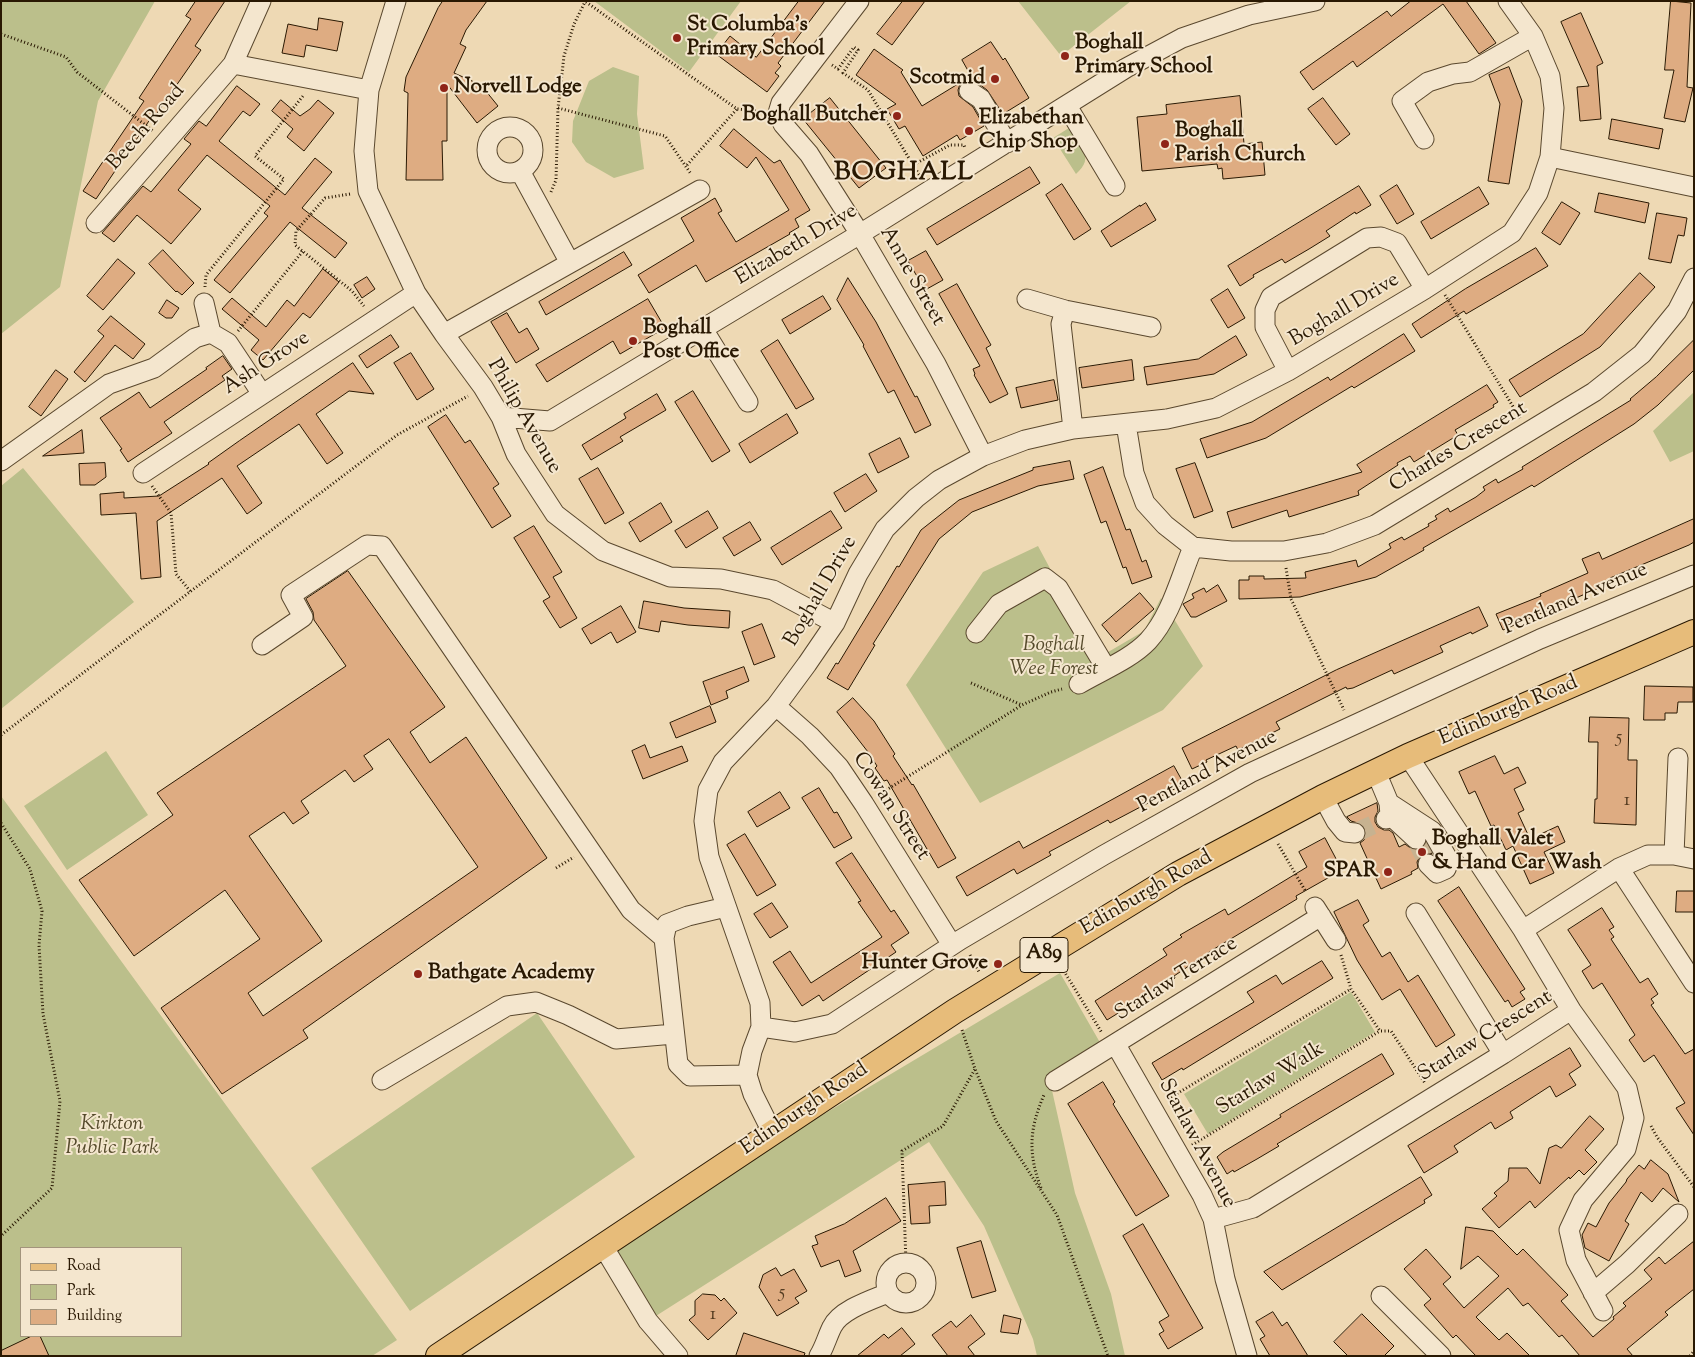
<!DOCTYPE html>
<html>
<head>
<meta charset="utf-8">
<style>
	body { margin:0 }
	#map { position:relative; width:1695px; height:1357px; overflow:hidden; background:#eed9b4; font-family:"Sorts Mill Goudy",serif }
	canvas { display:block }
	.frame { position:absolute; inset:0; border:2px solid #291802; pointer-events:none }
	.legend { position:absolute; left:20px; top:1247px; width:162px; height:90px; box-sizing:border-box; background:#f4e6ce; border:1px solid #a3947c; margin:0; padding:6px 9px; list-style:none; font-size:15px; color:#291802 }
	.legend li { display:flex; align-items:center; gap:10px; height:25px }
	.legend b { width:25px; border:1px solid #a3947c }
</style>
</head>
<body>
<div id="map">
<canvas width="1695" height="1357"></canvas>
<div class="frame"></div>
<ul class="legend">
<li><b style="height:6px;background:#e7bc7a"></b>Road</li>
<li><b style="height:14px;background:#bbbf8b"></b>Park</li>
<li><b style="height:14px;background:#deac82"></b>Building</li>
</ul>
</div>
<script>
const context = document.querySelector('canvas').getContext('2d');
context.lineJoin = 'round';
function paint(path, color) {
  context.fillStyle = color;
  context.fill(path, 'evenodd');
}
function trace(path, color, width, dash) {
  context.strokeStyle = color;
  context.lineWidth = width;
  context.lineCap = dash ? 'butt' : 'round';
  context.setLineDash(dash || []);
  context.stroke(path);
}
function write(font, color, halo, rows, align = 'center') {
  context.font = font + ' "Sorts Mill Goudy",serif';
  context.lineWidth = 4;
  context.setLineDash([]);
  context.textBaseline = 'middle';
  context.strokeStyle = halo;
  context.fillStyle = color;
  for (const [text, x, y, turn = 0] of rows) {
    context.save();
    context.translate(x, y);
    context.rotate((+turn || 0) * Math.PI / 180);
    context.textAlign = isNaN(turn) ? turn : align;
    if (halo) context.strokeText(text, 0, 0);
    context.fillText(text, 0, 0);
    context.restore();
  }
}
paint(new Path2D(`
	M1 1H155L98 101 60 287 1 334Z
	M594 1H741L689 72Z
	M1018 1H1131L1061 56Z
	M613 67 639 76 637 114 644 169 614 178 586 162 572 142 573 121 589 81Z
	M1069 128C1080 144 1096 157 1076 174L1053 138Z
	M1694 392V451L1670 462 1653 431Z
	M23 468 134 602 1 709V486Z
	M1038 546 1098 658 1144 631 1161 598 1203 666 1163 710 980 803 906 685 983 572Z
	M106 751 148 815 67 870 24 806Z
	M1 796 397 1340 372 1356H1ZM21 1248H181V1336H21Z
	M1060 973 1102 1046 1049 1077 1075 1193 1111 1294 1125 1356H1037L1033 1339 984 1226 929 1142 648 1321 603 1246Z
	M1351 992 1375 1032 1208 1134 1184 1094Z
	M537 1013 635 1157 410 1311 311 1168Z`), '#bbbf8b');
const building = new Path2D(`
	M196 1H225L195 46 201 50 155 116 153 115 136 140 96 199 83 191 144 101 139 98 191 19 186 16Z
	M443 1H487L466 30 460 44 466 47 454 73 481 85 498 106 477 123 447 84V141H442L443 180H406L408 93 404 91 406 77 438 8Z
	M799 1H825L778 63 781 66 775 73 779 76 767 92 716 54 730 36 756 57Z
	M903 1H925L892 45 877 34Z
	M1411 1H1466L1496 43 1479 54 1443 4 1357 67 1353 61 1313 90 1300 72 1387 11 1391 16Z
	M1671 1 1691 3 1687 87 1693 88 1685 122 1664 118 1674 70H1665Z
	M1581 13 1603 63 1597 66 1601 119 1580 121 1577 87 1589 86 1561 22Z
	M319 18 343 22 337 51 306 45 304 57 282 53 288 24 317 30Z
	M991 42 1003 60 1005 58 1029 98 1003 114 987 90 975 81 969 80 964 81 960 84 958 90 959 96 973 107 984 126 960 140 957 135 923 156 905 126 899 129 887 109 896 104 856 75 874 49 903 70 901 72 922 106 971 76 962 60Z
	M1509 67 1522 101 1509 184 1488 181 1500 104 1489 75Z
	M237 86 260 104 250 116 243 111 219 141 285 195 315 158 332 172 302 208 347 243 335 258 290 222 230 293 214 280 268 216 264 213 270 206 207 155 178 190 201 209 171 244 137 215 114 242 102 233 143 186 151 192 191 144 184 139 199 121 206 126Z
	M1240 96 1244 144 1262 142 1265 175 1223 179 1222 168 1218 169 1217 164 1142 171 1137 117 1167 114 1166 105Z
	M830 98 886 168 859 188 803 119Z
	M1323 98 1350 134 1336 145 1308 109Z
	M281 100 300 116 310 109 318 100 334 113 304 151 287 137 293 129 272 111Z
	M1612 119 1663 129 1659 149 1609 139Z
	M734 129 774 163 780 160 810 210 795 219 799 227 789 233 790 234 706 282 696 265 649 293 638 275 694 241 681 218 693 211 715 198 722 211 718 213 736 242 789 210 756 157 747 168 720 146Z
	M1030 167 1040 183 937 245 927 229Z
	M1062 184 1091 229 1074 240 1046 195Z
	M1397 185 1414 214 1397 224 1380 196Z
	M1359 186 1371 205 1356 214 1355 212 1326 231 1330 236 1309 249 1285 263 1282 259 1253 275 1254 277 1240 286 1228 266Z
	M1479 187 1489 204 1431 239 1421 222Z
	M1599 193 1649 203 1645 223 1595 212Z
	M1562 202 1580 213 1560 245 1542 233Z
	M1146 203 1156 220 1111 247 1101 231 1140 205V206Z
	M1657 213 1687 218 1684 236 1678 235 1671 263 1649 259Z
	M1536 248 1548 266 1466 314 1464 311 1421 338 1412 324 1465 289Z
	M163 250 194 283 182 295 177 291 176 292 149 264Z
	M926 251 943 280 925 290 908 261Z
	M624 252 632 265 546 315 539 302Z
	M118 259 135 273 103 310 87 296Z
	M323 269 339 282 310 318 303 313 263 360 251 350 259 340 222 309 232 298 266 327 287 300 294 306Z
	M1640 273 1655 287 1600 347 1520 397 1509 380 1583 334Z
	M367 277 375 289 362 298 354 285Z
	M848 278 876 322 915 397 917 396 931 425 915 433 894 390 888 393 863 346 864 345 837 300Z
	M957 284 991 345 986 348 1008 394 990 403 974 375 975 374 973 369 980 366 939 294Z
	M1228 289 1245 318 1228 328 1211 300Z
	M823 296 831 309 790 334 782 320Z
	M648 299 665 328 620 354 613 341 547 382 536 365Z
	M167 300 179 308 172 318H166L159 313Z
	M507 313 519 333 527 328 539 349 516 363 491 322Z
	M111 316 145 344 133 359 115 345 85 382 74 372 104 336 98 331Z
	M1404 334 1415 351 1354 388 1352 386 1266 438 1207 458 1200 439 1252 422 1328 377 1330 380Z
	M391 335 399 347 367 368 359 356Z
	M1236 336 1247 355 1214 374 1147 385 1144 367 1198 359Z
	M778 340 814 399 796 409 761 351Z
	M1694 340V370L1658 405 1634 424 1534 487 1532 485 1423 548 1424 550 1376 577 1361 581 1300 597 1239 599V580H1249V576H1264V579L1306 578 1305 572 1356 560 1358 567 1391 548 1389 544 1402 537 1404 540 1429 526 1428 524 1437 519 1435 516 1448 508 1450 512 1476 497 1485 490 1483 487 1496 479 1498 483 1523 469 1522 467 1631 400 1630 399 1656 377Z
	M411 353 434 389 417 400 394 363Z
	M223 356 232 369 222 376 225 380 164 422 172 433 128 462 120 450 122 449 100 418 139 392 150 408 207 369 206 368Z
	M1132 360 1134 380 1082 388 1079 368Z
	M353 363 374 394 349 391 316 414 343 453 327 464 299 424 237 466 262 503 247 514 222 478 157 521 161 577 141 579 136 513 101 515 100 494 124 492V498L159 496 209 464 208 463 239 441Z
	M56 370 68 379 41 416 29 407Z
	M1054 380 1058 400 1021 408 1016 388Z
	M1487 385 1498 402 1493 405 1494 407 1455 430 1458 435 1414 462 1410 456 1397 463 1398 465 1358 491 1359 495 1289 517 1287 510 1232 528 1227 512 1362 472 1357 465Z
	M693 391 730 451 712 462 675 402Z
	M657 394 666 410 620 437 623 441 591 460 582 445 626 418 624 414Z
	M787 414 798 433 750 463 739 444Z
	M446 415 465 443 470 440 499 484 493 488 511 516 492 528 428 427Z
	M82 430 84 453 43 456Z
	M900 438 909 457 878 473 869 454Z
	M1070 461 1074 479 1038 486 972 512 939 539 873 644 875 645 848 690 827 678 836 663 838 664 884 588 897 566 899 567 921 530 959 500 1033 470V468Z
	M105 463 106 477 95 485H80L79 464Z
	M1195 463 1213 511 1194 518 1176 469Z
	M1103 467 1126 530 1130 529 1142 562 1146 560 1152 577 1132 584 1126 567 1123 568 1106 521 1101 523 1084 475Z
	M598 468 624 513 605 524 579 479Z
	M866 474 877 491 845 512 834 493Z
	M661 503 672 522 640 542 629 523Z
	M708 511 718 528 686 548 675 531Z
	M831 511 842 528 782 565 771 548Z
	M1694 519V542L1689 545 1610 578 1611 580 1600 585 1601 587 1503 630 1496 614 1541 596 1540 594 1588 573 1582 559 1599 552 1602 559Z
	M750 522 761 540 734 556 723 538Z
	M534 526 562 572 553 577 577 618 560 628 543 601 550 597 514 538Z
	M348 571 445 707 410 732 430 763 466 737 547 858 303 1030 308 1038 222 1094 161 1008 260 939 225 890 134 956 79 880 173 815 157 793 346 666 314 620 313 612 306 599ZM389 739 478 867 263 1016 248 993 322 941 249 836 284 812 293 824 309 813 301 801 345 770 354 782 373 769 364 756Z
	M1218 585 1227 601 1196 617H1191L1183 604 1194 598 1192 594 1204 588 1206 592Z
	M1140 593 1154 609 1116 642 1102 625Z
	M644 601 684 608 730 611 729 628 688 625 661 621 659 632 639 628Z
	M621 606 636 632 617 643 611 632 591 644 582 629Z
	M1479 607 1488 626 1472 634 1471 632 1440 646 1443 652 1394 674 1392 670 1353 688 1347 689 1346 687 1276 722 1280 729 1238 750 1236 746 1206 760 1207 762 1192 769 1182 748 1336 670Z
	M762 624 775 657 754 665 742 632Z
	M744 667 749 681 726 691 728 698 711 705 703 682Z
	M1645 686 1693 687V702H1678L1677 713H1665V720H1644Z
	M853 698 874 721 895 754 893 756 912 785 913 784 956 858 938 868 887 780 884 781 875 768 877 766 868 752 837 712Z
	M710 706 716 722 676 738 670 723Z
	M1590 717 1629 718 1628 760H1637L1636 825 1594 823 1595 799H1597L1598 742H1589Z
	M645 745 650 758 682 746 688 761 643 779 632 751Z
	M1495 756 1504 774 1518 767 1526 783 1514 789 1524 810 1518 813 1530 839 1558 826 1565 842 1544 852 1554 873 1530 884 1513 846 1506 850 1494 825 1491 826 1475 791 1469 794 1459 772Z
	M1174 766 1184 784 1110 823 1108 820 1049 852 1051 855 1017 874 1014 869 967 896 956 877 1019 841 1023 848Z
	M819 788 834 813 837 812 852 838 834 848 802 798Z
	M780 792 790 808 757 827 748 812Z
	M1377 803 1378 811 1375 817V822L1378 827 1384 830H1389L1393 833 1399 847 1405 844 1413 850H1419L1426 843 1432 854 1426 853 1420 856 1417 862 1418 868 1411 872 1412 874 1381 889 1360 843 1364 840 1366 835 1365 828 1361 824 1351 821 1347 817Z
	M745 834 776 885 757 896 727 845Z
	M1325 838 1342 870 1296 896 1297 899 1214 949 1174 976 1175 978 1107 1020 1095 1001 1167 955 1163 949 1182 937 1180 935 1225 909 1228 915 1307 867 1299 852Z
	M852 853 891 912 894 910 909 933 891 945 896 952 823 1001 819 995 802 1006 773 962 790 951 811 983 882 937 858 902 861 901 836 863Z
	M1459 887 1525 989 1520 992 1525 999 1512 1007 1508 1000 1505 1002 1438 901Z
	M1677 891H1694V912H1676Z
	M1358 900 1369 921 1363 925 1382 957 1390 952 1408 982 1418 975 1455 1035 1436 1047 1400 989 1382 1000 1357 960 1334 912Z
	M772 903 788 927 770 938 754 914Z
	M1602 908 1614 927 1609 930 1614 937 1611 939 1640 983 1648 978 1658 994 1651 999 1654 1003 1651 1005 1685 1054 1694 1049V1135L1676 1108 1685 1103 1654 1055 1644 1062 1629 1040 1635 1035 1602 983 1593 989 1582 971 1591 965 1568 930Z
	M1322 961 1333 978 1183 1070 1182 1068 1162 1080 1152 1063 1254 1002 1247 992 1276 975 1282 984Z
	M1570 1048 1581 1066 1569 1074 1576 1085 1556 1097 1550 1086 1510 1112 1513 1118 1495 1129 1491 1122 1454 1146 1458 1152 1424 1173 1408 1146Z
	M1382 1054 1394 1074 1277 1144 1279 1146 1257 1159 1234 1172 1233 1170 1227 1174 1217 1157 1223 1152 1281 1117 1280 1115Z
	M1103 1082 1115 1102 1113 1104 1169 1196 1136 1216 1068 1104Z
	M1590 1116 1604 1129 1585 1150 1597 1162 1584 1175 1579 1170 1570 1179 1569 1177 1535 1208 1530 1201 1499 1228 1482 1209 1497 1196 1494 1193 1508 1181 1509 1168H1527L1540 1184 1549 1148 1556 1145 1561 1148Z
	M1651 1160 1668 1174 1679 1202 1663 1188 1652 1202 1641 1192 1625 1221 1629 1224 1609 1261 1585 1248 1582 1235 1588 1223 1596 1227 1609 1203 1626 1182 1627 1179 1639 1165 1644 1169Z
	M1421 1177 1432 1195 1424 1200 1425 1203 1318 1268 1282 1290 1264 1272Z
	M945 1182 946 1205 929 1206 930 1223 911 1224 908 1185Z
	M886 1198 901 1221 853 1251 861 1271 845 1277 839 1260 821 1267 812 1246 818 1244 815 1236 844 1224Z
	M1143 1224 1203 1328 1168 1349 1159 1334 1164 1331 1159 1322 1169 1316 1123 1236Z
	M1466 1227 1493 1231 1517 1255 1523 1249 1568 1295 1561 1301 1593 1337 1614 1319 1613 1317 1626 1306 1623 1303 1652 1279 1644 1270 1659 1257 1665 1264 1694 1241V1289L1665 1312 1668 1315 1627 1349 1633 1356H1580L1562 1335 1559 1337 1528 1303 1523 1306 1508 1288 1476 1317 1499 1340 1507 1333 1530 1356H1476L1456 1335 1453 1338 1424 1305 1431 1299 1404 1269 1426 1249 1451 1277 1443 1284 1464 1308 1499 1276 1478 1256 1461 1269Z
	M981 1241 996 1291 972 1298 957 1248Z
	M776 1268 781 1276 794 1269 807 1291 795 1298 799 1303 777 1316 759 1287 763 1275Z
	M703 1294 715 1295 721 1301 724 1298 737 1313 708 1340 689 1320 695 1315V1301Z
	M1273 1312 1282 1326 1287 1322 1308 1356H1270L1260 1339 1265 1336 1256 1322Z
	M1362 1314 1394 1346 1384 1356H1348L1334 1342Z
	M971 1315 985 1334 968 1347 975 1356H948L932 1335 951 1321 956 1327Z
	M1004 1315 1021 1319 1018 1334 1001 1332Z
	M902 1328 915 1344 900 1356H857L884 1334 888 1338Z
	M744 1333 805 1353 804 1356H736Z
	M32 1336H40L49 1356H1V1351Z`);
paint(building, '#deac82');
trace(building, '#291802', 1);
trace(new Path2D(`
	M1355 833 1386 819
	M1416 839 1428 864`), '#c7b290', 19, [19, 9]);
const minor = new Path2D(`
	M396 1 369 90 364 151 368 191 416 293 444 334 483 387 501 417 516 454 555 514 603 551 670 577 721 579 773 590 835 623
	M859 1 781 103 778 113 783 124 809 154 860 234 936 364 983 456
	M233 64 369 90
	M969 91 981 99 1007 143
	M1067 106 1115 186
	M487 150a23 23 0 1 1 46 0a23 23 0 1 1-46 0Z
	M1424 139 1402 101 1428 82 1453 74 1470 72 1533 36
	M1550 157 1694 187
	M520 171 570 263
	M96 223 233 64 261 1
	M1027 299 1065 310
	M204 303 211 333
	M703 329 748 402
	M444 334 700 190
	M1288 371 1265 327V310L1271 297 1367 238 1381 237 1397 243 1425 289
	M501 417 550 421 860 234 1126 68 1182 38 1249 15 1315 1
	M1126 424 1134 473 1145 503 1165 525 1193 547 1231 551H1284L1327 543 1375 525 1594 392 1642 354 1677 311 1694 278
	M1073 429 1061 324 1065 310 1151 327
	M1 461 109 384 154 368 195 338 211 333 228 343 262 394
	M143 473 416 293
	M976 633 999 604 1045 578 1058 588 1106 668
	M262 645 303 617 291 595 367 545 382 546 631 910 664 938
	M1079 684C1101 671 1131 659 1148 641 1171 616 1180 578 1193 547
	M776 706 810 736 839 767 864 804 952 945
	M1376 772 1389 803 1390 815 1386 819
	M1323 797 1336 821 1345 832 1355 833
	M1389 803 1432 831 1449 861 1446 869 1437 873 1428 864
	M1390 815 1416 839
	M1674 855 1678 758
	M1619 868 1694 983
	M726 907 688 916 667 924 664 938 678 1064 690 1076 747 1075
	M1315 907 1336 940
	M1416 913 1503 1054
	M1523 930 1619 868 1648 855H1674L1694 859
	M1571 1010 1627 1088 1634 1118 1626 1149 1583 1200 1569 1230 1576 1260 1603 1311
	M761 1027 795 1032 832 1024 960 940 1104 855 1250 773 1540 639 1694 575
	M1116 1045 1202 1195 1213 1219 1225 1279 1247 1356
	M382 1080 507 1006 536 1002 568 1015 616 1039 674 1034
	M1055 1081 1321 916
	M772 1132 753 1094 747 1075 752 1051 761 1027 760 1003 709 857 704 821 708 790 723 762 776 706 807 664 835 623 858 574 885 529 916 498 939 480 983 456 1025 440 1073 429 1167 419 1216 408 1288 371 1425 289 1512 233 1538 193 1550 157 1554 108 1550 76 1533 36 1508 1
	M1213 1219 1253 1208 1503 1054 1571 1010 1523 930 1408 756
	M603 1246 648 1321 678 1356
	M886 1283a20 20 0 1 1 40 0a20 20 0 1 1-40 0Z
	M1593 1293 1627 1264 1678 1214
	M1381 1296 1441 1356
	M819 1356C825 1346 827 1337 832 1327 840 1310 871 1300 888 1293`);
const major = new Path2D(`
	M438 1356 955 1011 1178 874 1323 797 1408 756 1694 632`);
trace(minor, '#5a482e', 21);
trace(major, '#291802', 26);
trace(new Path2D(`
	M586 2 737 109 761 111
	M1 34 66 57 77 72 153 131
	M832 65 838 69 854 47 858 50 843 73 868 90 913 165 950 145H964L965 148
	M558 108 665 136 691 174
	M687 165 737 109
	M913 165 920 176
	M551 192 556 180 558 108 564 56 574 24 585 2
	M350 194 325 198 296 231 295 245 352 291 364 306
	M205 287 206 275 284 179 255 156 303 96
	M1445 295 1520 418
	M238 331 303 251
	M152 486 171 513 176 574 191 592
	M1286 568 1291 599 1344 710
	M971 683 1022 705
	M1 735 397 435 468 396
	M880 794 1022 705 1051 692 1062 689
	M1 823 30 869 42 911 39 945 43 1014 60 1101 52 1188 1 1236
	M1278 844 1306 892
	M556 868 574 857
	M970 955 979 972
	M1341 955 1351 989 1380 1031H1391L1425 1083
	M1062 968 1102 1033
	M962 1030 975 1069 996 1121 1057 1215 1108 1356
	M1168 1099 1351 989
	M1651 1126 1657 1137 1694 1187
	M1192 1145 1380 1031
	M1041 1188C1028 1154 1029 1129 1044 1095
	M906 1263 902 1151 943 1126 975 1069
	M1690 1356 1694 1351`), '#291802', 3, [1, 2.5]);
trace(minor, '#f4e6ce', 19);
trace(major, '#e7bc7a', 24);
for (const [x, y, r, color] of [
	[677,38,5,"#8f2418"],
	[1065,56,5,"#8f2418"],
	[995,79,5,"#8f2418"],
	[444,88,5,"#8f2418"],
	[897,116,5,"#8f2418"],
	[969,131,5,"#8f2418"],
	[1165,144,5,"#8f2418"],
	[633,341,5,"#8f2418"],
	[1422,852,5,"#8f2418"],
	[1388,872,5,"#8f2418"],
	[998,964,5,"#8f2418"],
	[418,974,5,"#8f2418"]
]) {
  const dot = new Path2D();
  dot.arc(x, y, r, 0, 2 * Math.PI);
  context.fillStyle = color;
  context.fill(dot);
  trace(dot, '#f4e6ce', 2);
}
write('19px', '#563d22', null, [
	["5",1619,739],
	["1",1627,802],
	["5",782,1294],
	["1",713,1316]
]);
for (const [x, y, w] of [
	[1044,955,48]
]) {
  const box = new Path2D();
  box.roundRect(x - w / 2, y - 17.5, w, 35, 4);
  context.fillStyle = '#f4e6ce';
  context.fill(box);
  trace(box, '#291802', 1);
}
write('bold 20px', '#291802', null, [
	["A89",1044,955]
]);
write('bold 21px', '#291802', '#f4e6ce', [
	["St Columba's",687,26],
	["Primary School",687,50],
	["Boghall",1075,44],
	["Primary School",1075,68],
	["Scotmid",985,79,"right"],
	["Norvell Lodge",454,88],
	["Boghall Butcher",887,116,"right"],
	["Elizabethan",979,119],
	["Chip Shop",979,143],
	["Boghall",1175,132],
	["Parish Church",1175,156],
	["Boghall",643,329],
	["Post Office",643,353],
	["Boghall Valet",1432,840],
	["& Hand Car Wash",1432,864],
	["SPAR",1378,872,"right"],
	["Hunter Grove",988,964,"right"],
	["Bathgate Academy",428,974]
], 'left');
write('21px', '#291802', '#f4e6ce', [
	["Beech Road",147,128,-49],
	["Elizabeth Drive",797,246,-31],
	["Anne Street",911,277,60],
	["Boghall Drive",1345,311,-31],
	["Ash Grove",267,364,-33],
	["Philip Avenue",523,417,60],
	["Charles Crescent",1459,448,-31],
	["Boghall Drive",822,592,-60],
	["Pentland Avenue",1576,600,-23],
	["Edinburgh Road",1509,712,-23],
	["Pentland Avenue",1208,773,-28],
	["Cowan Street",890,807,57],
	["Edinburgh Road",1147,894,-30],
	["Starlaw Terrace",1177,980,-32],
	["Starlaw Crescent",1486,1037,-32],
	["Starlaw Walk",1271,1080,-31],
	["Edinburgh Road",805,1110,-34],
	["Starlaw Avenue",1196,1144,62]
]);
write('italic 21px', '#554a2b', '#f4e6ce', [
	["Boghall",1054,646],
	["Wee Forest",1054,670],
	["Kirkton",112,1125],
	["Public Park",112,1149]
]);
context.letterSpacing = '1px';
write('bold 26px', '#291802', '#f4e6ce', [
	["BOGHALL",904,175]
]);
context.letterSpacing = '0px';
</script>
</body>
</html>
